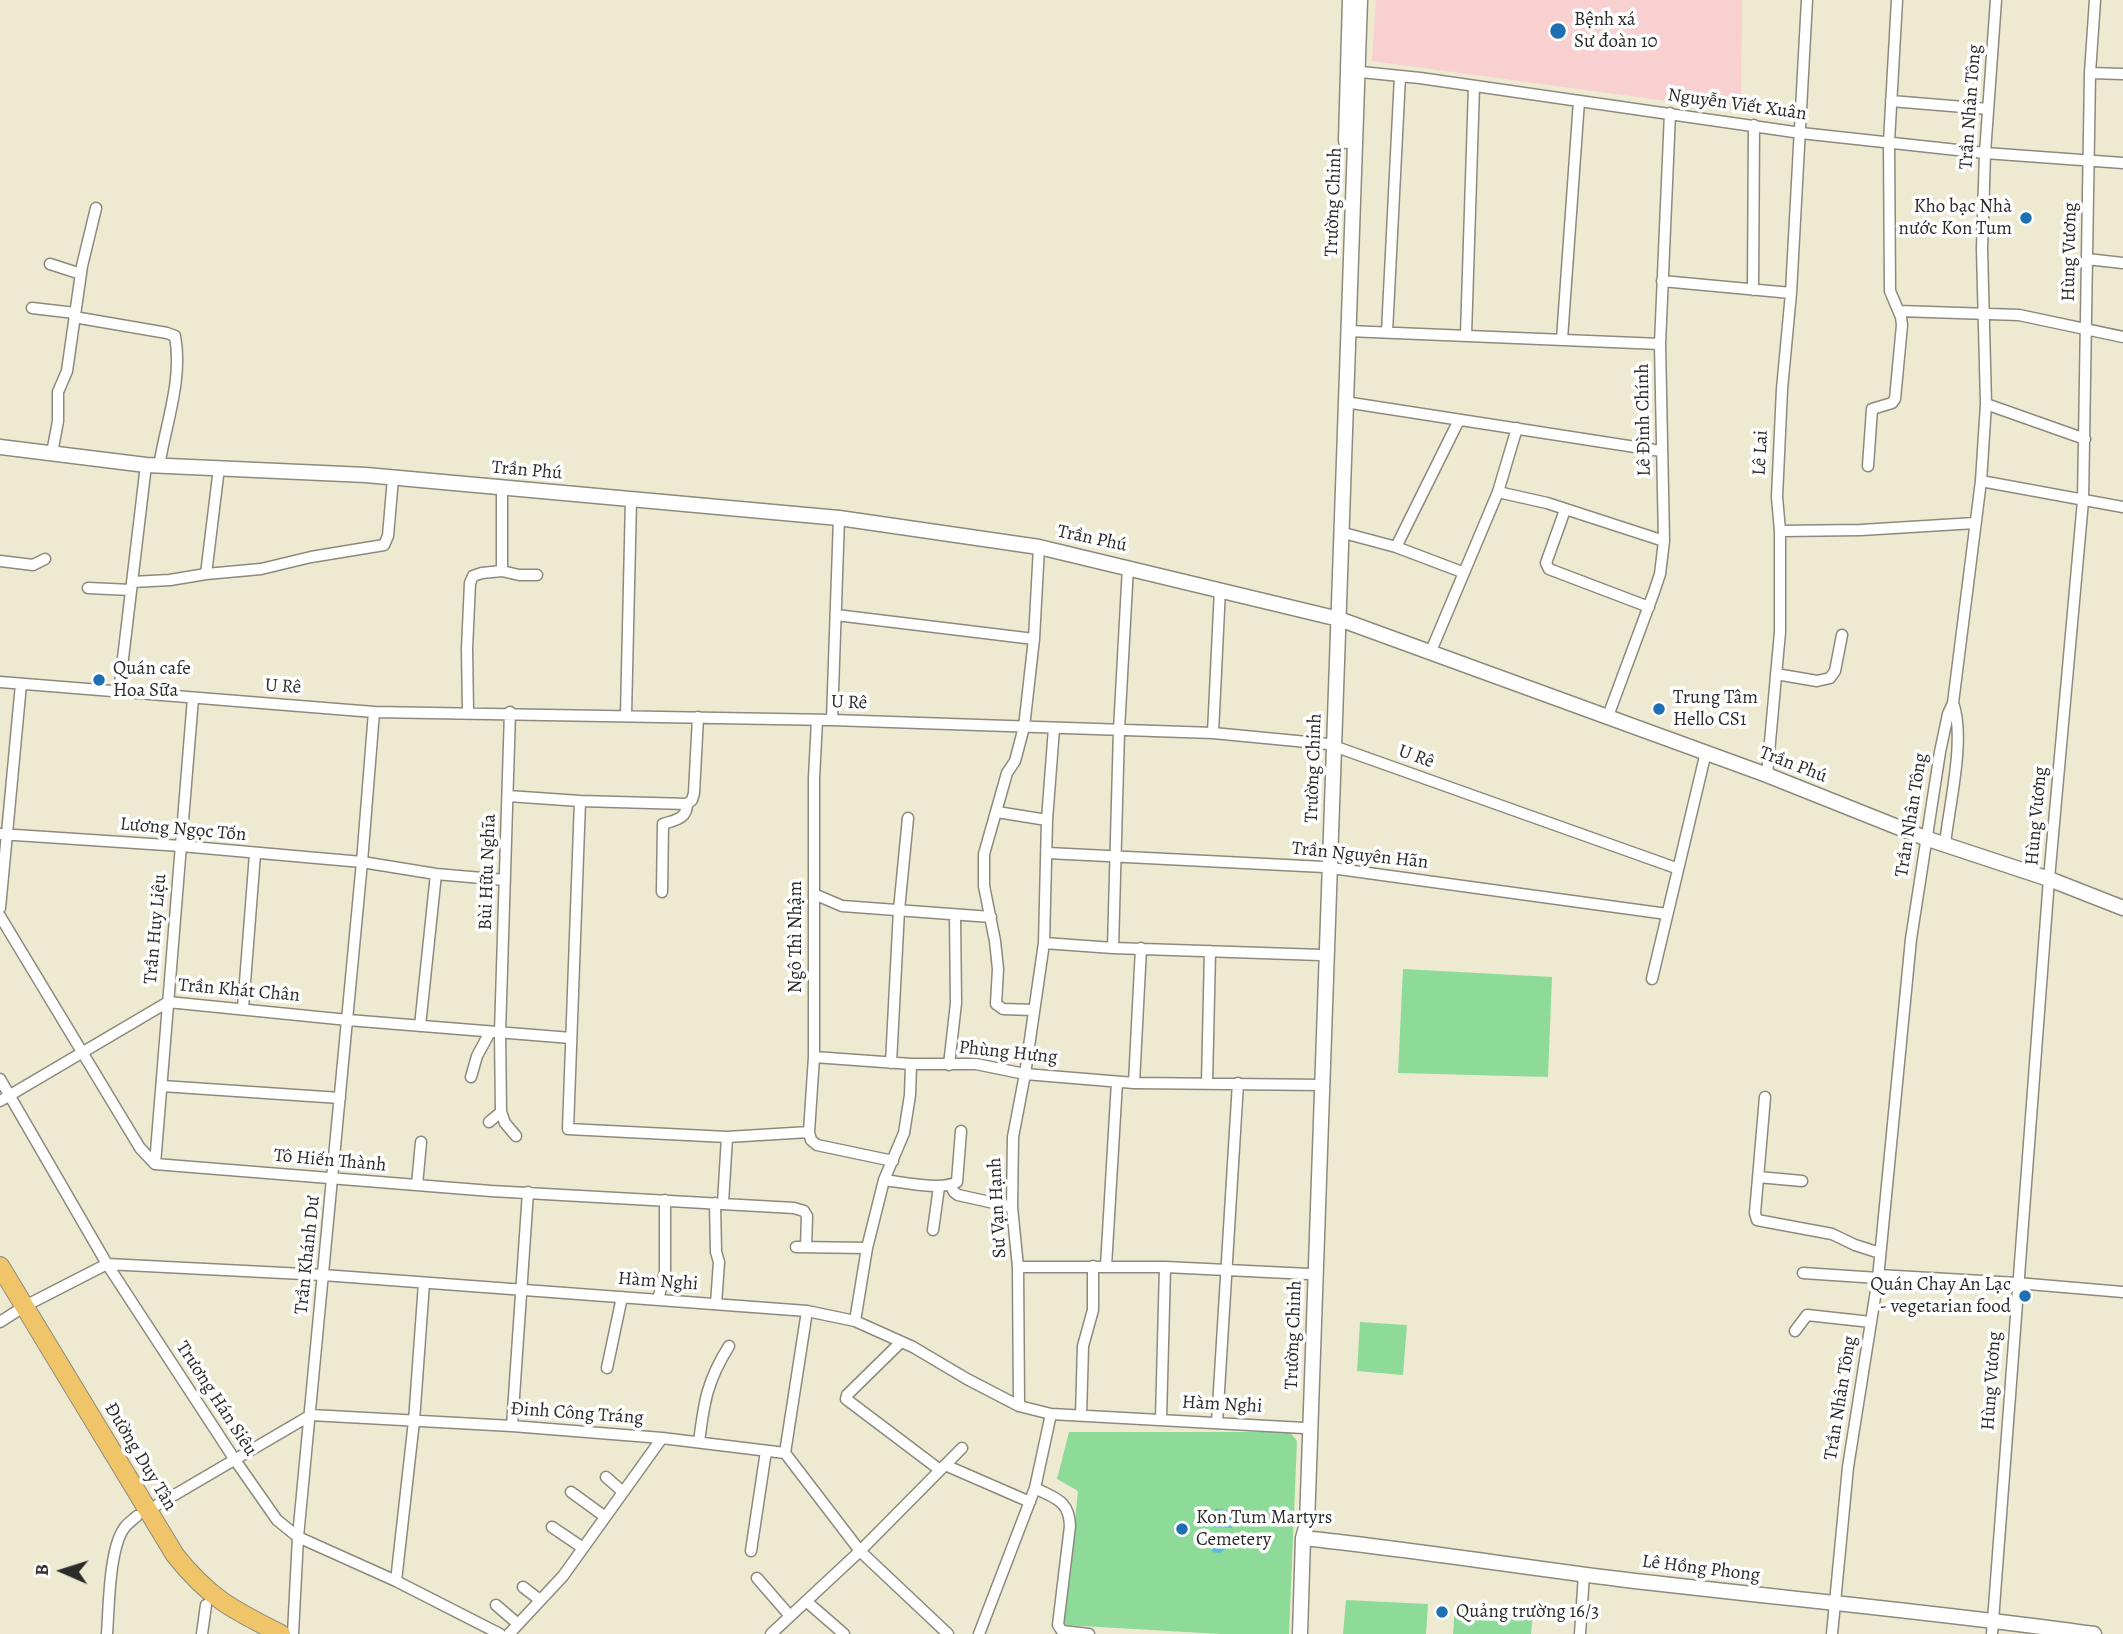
<!DOCTYPE html>
<html>
<head>
<meta charset="utf-8">
<style>
	body { margin:0 }
	#map { position:relative; width:2123px; height:1634px; overflow:hidden; background:#eeead1; font-family:Alegreya,serif }
	canvas { display:block }
	.north { position:absolute; left:28px; top:1536px; width:70px; height:70px; -webkit-text-stroke:5px #fff; paint-order:stroke; rotate:273deg; font-size:19px; font-weight:700; line-height:28px; text-align:center; color:#2b2b2b }
	.north::after { content:''; display:block; margin:auto; width:24px; height:32px; background:#2b2b2b; clip-path:polygon(50% 0,100% 100%,50% 72%,0 100%) }
</style>
</head>
<body>
<div id="map">
<canvas width="2123" height="1634"></canvas>
<div class="north">B</div>
</div>
<script>
const context = document.querySelector('canvas').getContext('2d');
context.lineJoin = 'round';
function paint(path, color) {
  context.fillStyle = color;
  context.fill(path, 'evenodd');
}
function trace(path, color, width, dash) {
  context.strokeStyle = color;
  context.lineWidth = width;
  context.lineCap = dash ? 'butt' : 'round';
  context.setLineDash(dash || []);
  context.stroke(path);
}
function write(font, color, halo, rows, align = 'center') {
  context.font = font + ' Alegreya,serif';
  context.lineWidth = 7;
  context.setLineDash([]);
  context.textBaseline = 'middle';
  context.strokeStyle = halo;
  context.fillStyle = color;
  for (const [text, x, y, turn = 0] of rows) {
    context.save();
    context.translate(x, y);
    context.rotate((+turn || 0) * Math.PI / 180);
    context.textAlign = isNaN(turn) ? turn : align;
    if (halo) context.strokeText(text, 0, 0);
    context.fillText(text, 0, 0);
    context.restore();
  }
}
paint(new Path2D(`
	M1376 0H1742L1741 111 1372 61Z`), '#f7d0cf');
paint(new Path2D(`
	M1403 969 1552 977 1548 1077 1398 1073Z
	M1360 1322 1407 1325 1403 1375 1357 1371Z
	M1069 1432H1290L1297 1441 1289 1634H1221L1064 1625 1078 1491 1057 1479Z
	M1346 1600 1428 1604 1426 1634H1343Z
	M1455 1605 1533 1609 1531 1634H1453Z`), '#8edb99');
paint(new Path2D(`
	M1215 1509H1223L1233 1521 1232 1528 1214 1527Z
	M1213 1535 1232 1536 1230 1545 1220 1553 1212 1552Z`), '#5bbbd9');
const minor = new Path2D(`
	M1351 71 1420 78 1801 133 1985 153 2123 163
	M2090 73 2123 74
	M1891 101 1988 109
	M2087 259 2123 263
	M50 264 81 274
	M1662 281 1791 293
	M1753 290 1754 125
	M32 308 75 313
	M1899 311 2019 315 2123 337
	M74 317 167 333 175 336C183 379 166 423 159 466
	M1348 331 1660 344
	M1387 332 1400 76
	M1466 335 1474 86
	M1562 339 1579 101
	M1345 402 1661 451
	M1986 404 2085 439
	M52 453 58 421V392L67 371 82 266 96 208
	M1868 466 1872 409 1892 403 1895 399 1902 325 1901 317 1890 291 1889 142 1897 0
	M1981 481 2123 507
	M1498 492 1547 503 1664 541
	M1565 510 1546 563 1549 569 1649 607
	M1780 531 1861 530 1975 523
	M1340 532 1396 547 1462 572
	M1396 547 1459 420
	M0 561 33 565 45 559
	M502 571 519 575H537
	M206 574 261 569 311 557 384 545 388 536 393 478
	M132 582 170 580 206 574 219 468
	M88 588 131 590
	M836 615 1034 639
	M1431 651 1498 492 1517 428
	M1776 674 1817 681 1830 678 1835 671 1842 635
	M0 682 374 712 832 720 1213 733 1328 744 1676 868
	M119 692 146 465
	M468 712 467 649 470 583 473 576 482 573 502 571V488
	M510 712 500 1033 501 1112 505 1123 516 1136
	M626 715 631 499
	M1608 716 1654 592 1660 574 1664 541 1660 344 1670 113
	M817 720 814 778V1057L911 1064
	M832 720 839 518
	M1213 733 1220 589
	M1767 775 1780 632V531L1777 497 1782 389 1791 293 1807 0
	M508 796 580 801 687 804 692 800 694 793 698 717
	M580 801 568 1129 727 1137
	M997 812 1047 820 1044 943 1025 1074 1013 1137 1012 1207 1018 1267 1019 1406
	M1047 820 1054 728
	M0 834 181 846 362 862 436 874 505 880
	M1945 844C1949 806 1966 738 1953 703
	M1048 853 1324 867 1667 914
	M662 892 663 824C675 820 687 819 687 804
	M814 894 842 906 991 917
	M0 908 21 684
	M0 916 140 1148 155 1164 491 1191 794 1208 804 1211 807 1216 806 1247
	M1044 943 1113 948 1321 955
	M1113 948 1119 730 1128 567
	M1652 979 1706 752
	M243 1008 255 854
	M1033 1010 1003 1009 996 1004 998 969 995 941 984 886V854L1007 773 1015 761 1024 727 1034 639 1039 547
	M420 1026 436 874
	M814 1057 809 1132 811 1140 817 1145 893 1161
	M891 1063 899 910 908 818
	M949 1065 956 1003 955 916
	M471 1077 477 1056 490 1032
	M0 1079 107 1264 235 1460 277 1520 298 1537 396 1581 500 1634
	M1134 1083 1141 948
	M1207 1083 1210 951
	M162 1086 340 1098
	M1765 1097 1755 1213 1757 1220 1832 1234 1855 1245 1880 1253
	M0 1101 168 1002 348 1020 571 1038
	M489 1122 501 1112
	M155 1164 193 698
	M1758 1177 1802 1181
	M884 1180C902 1182 941 1191 957 1182L961 1131
	M417 1185 421 1142
	M951 1186 954 1192 958 1195 1012 1207
	M715 1203 716 1252 719 1262 716 1304
	M723 1203 727 1137 809 1132
	M933 1230 939 1187
	M796 1247 867 1248
	M1106 1266 1117 1082
	M1018 1267H1165L1309 1274
	M1803 1273 1878 1278
	M1878 1275 2017 1283 2123 1292
	M658 1300 665 1272V1200
	M855 1321 867 1248 884 1180 904 1133 910 1095 911 1064H976L1025 1074 1134 1083 1323 1085
	M0 1322 25 1306 107 1264 323 1275 807 1311 855 1321 913 1347 967 1379 1019 1406 1051 1414 1304 1428
	M1795 1331 1807 1315 1871 1322
	M901 1342 847 1395 846 1399 940 1470
	M607 1368 622 1297
	M1081 1415 1083 1346 1093 1310V1266
	M1161 1419 1165 1267
	M1217 1423 1238 1083
	M512 1426 528 1192
	M699 1442C704 1402 707 1381 729 1346
	M785 1453 807 1311
	M945 1465 1030 1502
	M606 1477 623 1492
	M1035 1488C1056 1499 1069 1500 1070 1526L1058 1625 1062 1631 1089 1634
	M571 1492 604 1516
	M147 1511 311 1415 512 1426 662 1438 785 1453 860 1551 948 1634
	M552 1527 583 1548
	M751 1551 766 1451
	M757 1578 790 1616
	M396 1581 414 1421 424 1283
	M523 1587 540 1600
	M806 1601 844 1634
	M496 1605 518 1624
	M107 1634C109 1607 109 1547 125 1527 128 1523 134 1519 137 1516
	M202 1634 206 1605
	M293 1634 298 1537 362 862 374 712
	M509 1634 563 1576 662 1438
	M771 1634 860 1551 962 1448
	M979 1634 1035 1488 1051 1414
	M1580 1634 1584 1574
	M1832 1634 1848 1467 1878 1278 1911 939 1940 752 1948 714 1953 703 1981 481 1986 404 1982 249 1985 153 1996 0
	M1992 1634 2049 879 2083 501 2090 73 2095 0`);
const tertiary = new Path2D(`
	M1346 141 1350 0
	M0 447 146 465 366 475 839 518 1039 547 1339 619 1767 775 1925 838 2049 879 2123 908
	M1303 1538C1409 1549 1514 1566 1619 1579 1778 1598 1937 1612 2094 1634
	M1300 1634 1303 1538 1307 1524 1360 0`);
const primary = new Path2D(`
	M0 1266 175 1555C209 1598 233 1610 281 1634`);
trace(minor, '#8c8a7e', 13);
trace(tertiary, '#8c8a7e', 17);
trace(primary, '#8c8a7e', 20);
trace(minor, '#fff', 10);
trace(tertiary, '#fff', 14);
trace(primary, '#f0c469', 18);
for (const [x, y, r, color] of [
	[1558,31,9,"#1f6fb2"],
	[2026,218,7,"#1f6fb2"],
	[99,680,7,"#1f6fb2"],
	[1659,709,7,"#1f6fb2"],
	[2025,1296,7,"#1f6fb2"],
	[1182,1529,7,"#1f6fb2"],
	[1442,1612,7,"#1f6fb2"]
]) {
  const dot = new Path2D();
  dot.arc(x, y, r, 0, 2 * Math.PI);
  context.fillStyle = color;
  context.fill(dot);
  trace(dot, '#fff', 2.5);
}
write('19px', '#2b2b2b', '#fff', [
	["Bệnh xá",1574,20],
	["Sư đoàn 10",1574,42],
	["Kho bạc Nhà",2012,207,"right"],
	["nước Kon Tum",2012,229,"right"],
	["Quán cafe",113,669],
	["Hoa Sữa",113,691],
	["Trung Tâm",1673,698],
	["Hello CS1",1673,720],
	["Quán Chay An Lạc",2011,1285,"right"],
	["- vegetarian food",2011,1307,"right"],
	["Kon Tum Martyrs",1196,1518],
	["Cemetery",1196,1540],
	["Quảng trường 16/3",1456,1612]
], 'left');
write('19px', '#2b2b2b', '#fff', [
	["Nguyễn Viết Xuân",1737,105,8],
	["Trần Nhân Tông",1971,107,-86],
	["Trường Chinh",1334,202,-88],
	["Hùng Vương",2070,252,-89],
	["Lê Đình Chính",1644,420,-91],
	["Lê Lai",1761,453,-87],
	["Trần Phú",527,471,5],
	["Trần Phú",1092,539,12],
	["U Rê",283,687,4],
	["U Rê",849,703,2],
	["U Rê",1416,757,20],
	["Trần Phú",1793,765,21],
	["Trường Chinh",1314,768,-88],
	["Trần Nhân Tông",1912,815,-81],
	["Hùng Vương",2037,816,-85],
	["Lương Ngọc Tốn",183,830,5],
	["Trần Nguyên Hãn",1360,856,6],
	["Bùi Hữu Nghĩa",488,872,-88],
	["Trần Huy Liệu",156,929,-85],
	["Ngô Thì Nhậm",796,937,-90],
	["Trần Khát Chân",239,991,5],
	["Phùng Hưng",1008,1053,6],
	["Tô Hiến Thành",330,1161,5],
	["Sư Vạn Hạnh",998,1208,-93],
	["Trần Khánh Dư",308,1255,-84],
	["Hàm Nghi",658,1282,4],
	["Trường Chinh",1294,1335,-88],
	["Hùng Vương",1992,1381,-86],
	["Trần Nhân Tông",1841,1398,-81],
	["Trương Hán Siêu",216,1399,57],
	["Hàm Nghi",1222,1405,3],
	["Đinh Công Tráng",577,1414,4],
	["Đường Duy Tân",140,1457,59],
	["Lê Hồng Phong",1701,1569,7]
]);
</script>
</body>
</html>
